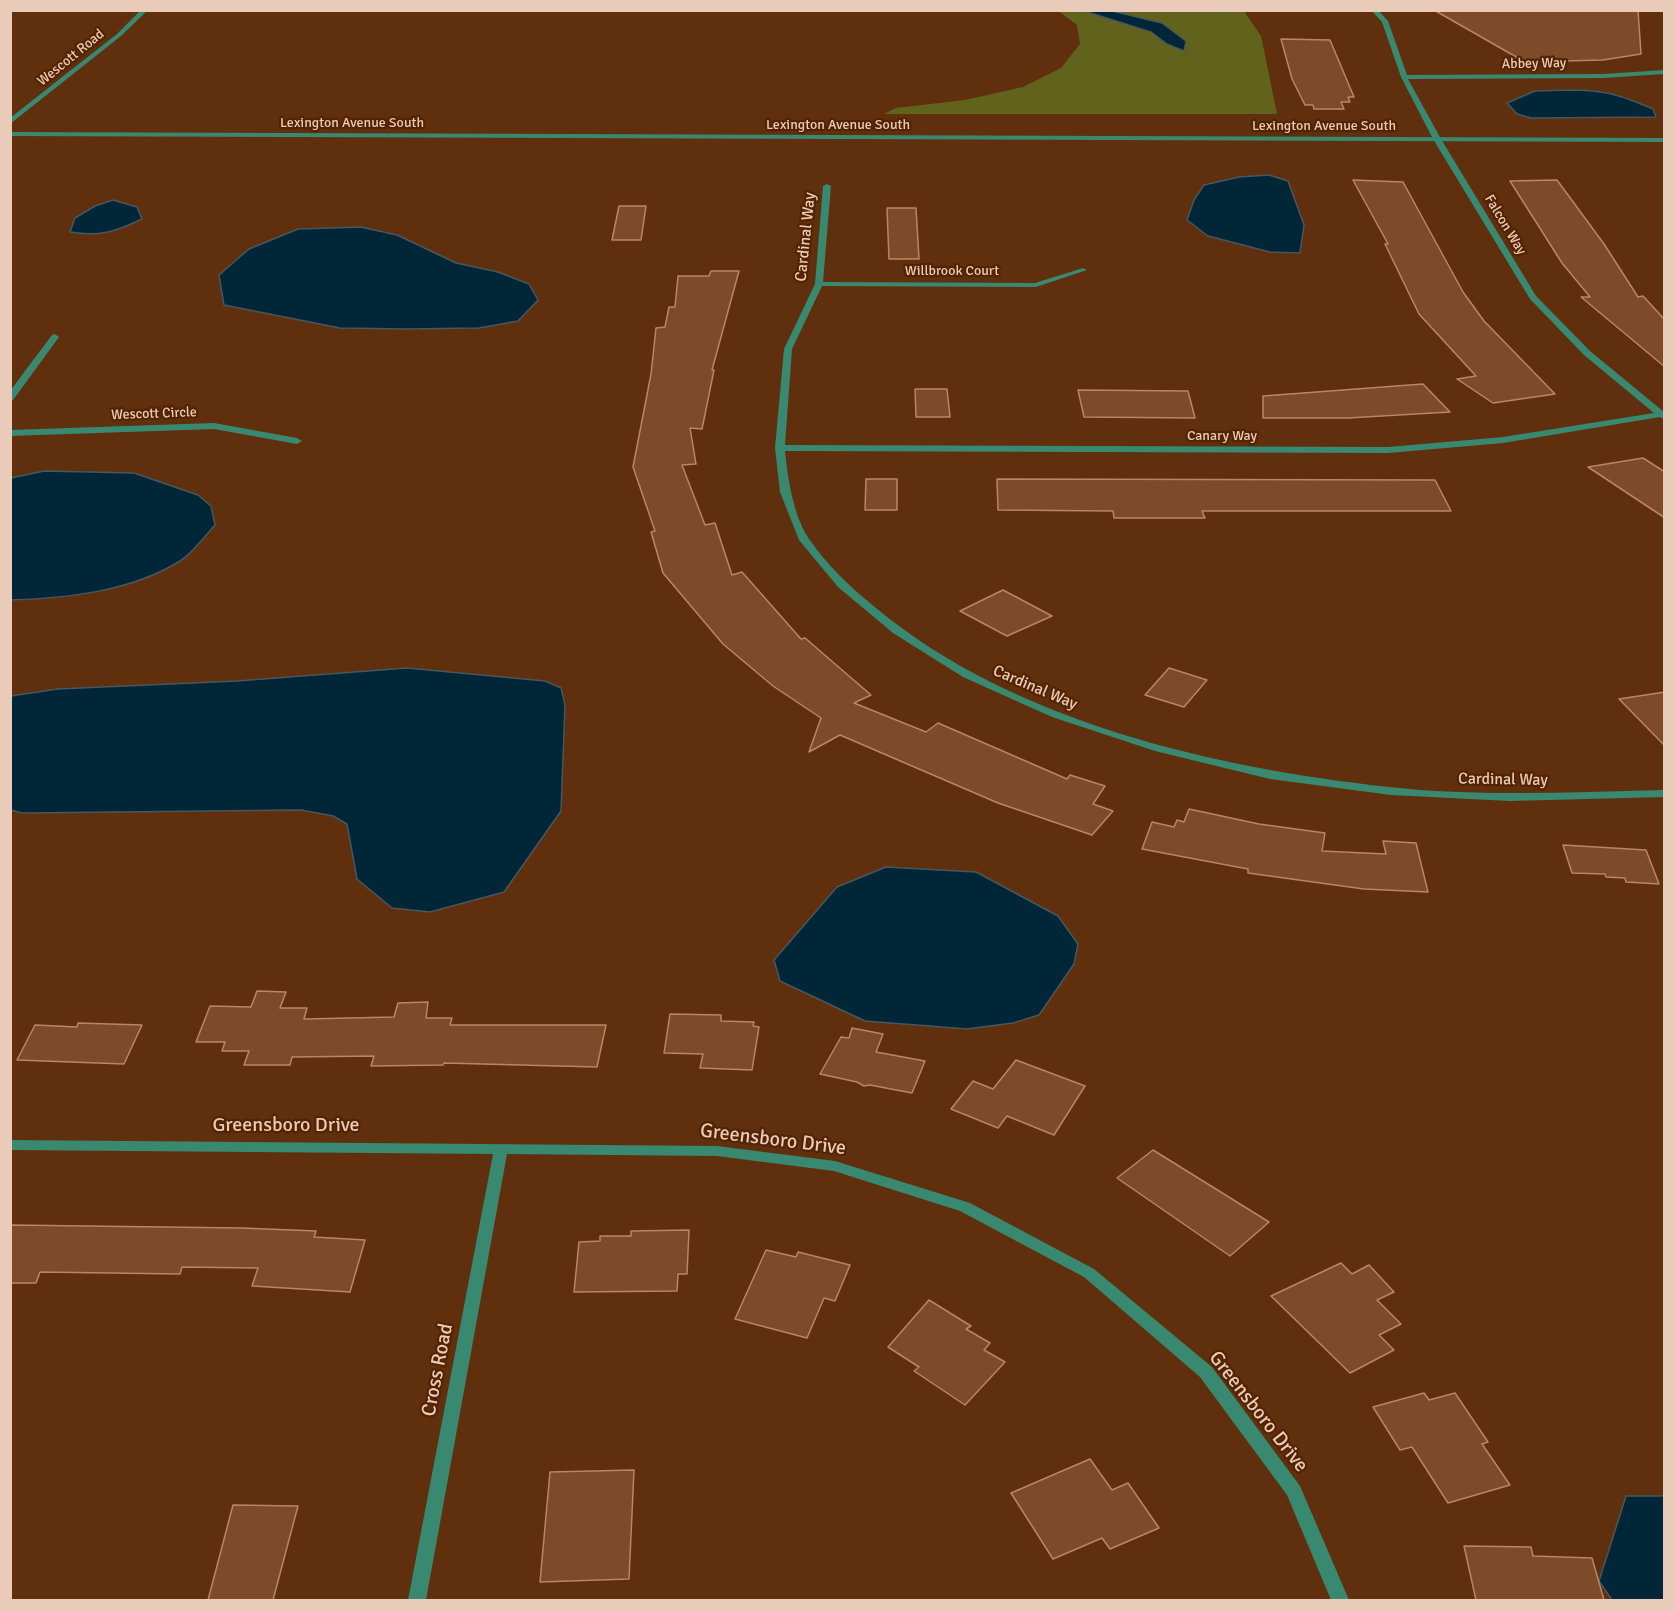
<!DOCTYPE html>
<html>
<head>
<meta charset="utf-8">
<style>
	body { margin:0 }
	#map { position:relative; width:1675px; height:1611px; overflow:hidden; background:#602f0e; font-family:Signika,sans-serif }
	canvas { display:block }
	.frame { position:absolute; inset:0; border:12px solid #eacbba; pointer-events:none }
</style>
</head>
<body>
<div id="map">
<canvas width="1675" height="1611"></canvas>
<div class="frame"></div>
</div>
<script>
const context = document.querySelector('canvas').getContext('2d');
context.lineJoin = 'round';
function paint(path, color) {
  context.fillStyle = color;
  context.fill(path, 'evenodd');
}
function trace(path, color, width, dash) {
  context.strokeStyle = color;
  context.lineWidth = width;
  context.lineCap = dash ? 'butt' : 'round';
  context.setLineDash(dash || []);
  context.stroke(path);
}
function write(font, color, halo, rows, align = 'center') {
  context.font = font + ' Signika,sans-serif';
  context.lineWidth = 4.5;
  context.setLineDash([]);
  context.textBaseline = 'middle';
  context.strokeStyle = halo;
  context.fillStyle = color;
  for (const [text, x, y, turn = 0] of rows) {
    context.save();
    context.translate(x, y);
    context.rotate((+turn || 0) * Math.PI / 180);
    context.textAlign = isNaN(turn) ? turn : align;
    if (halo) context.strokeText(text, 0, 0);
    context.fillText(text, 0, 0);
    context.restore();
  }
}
paint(new Path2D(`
	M1057 10 1084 11 1151 32 1167 44 1162 23 1112 11H1244L1261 36 1277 114H884L896 108 965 100 1023 87 1061 68 1080 44 1077 25Z`), '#61631d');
const water = new Path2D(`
	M1084 11H1112L1162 23 1186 41 1184 51 1167 44 1151 32Z
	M1570 90C1606 90 1620 95 1653 109L1656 117 1531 118 1517 114 1507 103 1535 91Z
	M1269 175 1288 181 1304 225 1300 253 1270 252 1208 236 1187 220 1194 200 1204 185 1239 177Z
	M113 200 137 207 142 219C115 232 99 237 70 232L75 218 95 206Z
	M361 227 397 235 456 263 498 272 529 284 538 300 518 321 479 328 406 329 340 328 224 305 219 275 249 249 298 229Z
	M44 471 134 473 198 495 211 506 215 525C205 536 193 553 180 561 130 592 67 598 11 600V478Z
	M407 668 545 681 561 688 565 705 561 811 504 892 430 912 392 908 357 879 347 824 333 816 301 810 22 813 11 810V696L58 689 237 681Z
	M886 867 976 872 1058 916 1078 944 1074 964 1039 1015 1013 1023 967 1029 865 1021 780 981 774 960 837 887Z
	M1626 1496H1664V1600H1612L1599 1581Z`);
paint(water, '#002637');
trace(water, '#46585e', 1.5);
const building = new Path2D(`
	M1434 10H1638L1641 54 1603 60 1525 62Z
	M1281 39 1330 40 1354 97H1348L1350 102H1341L1344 109H1314L1313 105H1305L1292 79Z
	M1353 180 1403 182 1463 292 1484 321 1555 394 1493 403 1457 379 1476 376 1419 314 1385 244H1388Z
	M1557 180 1604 244 1638 297 1643 296 1665 320V367L1581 297H1590L1562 263 1510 181Z
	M619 206H646L641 240H612Z
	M887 208H916L919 259H889Z
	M711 271H739L712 370H714L702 429 690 428 696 464 682 465 705 525 715 523 732 575 742 572 801 639 805 638 871 695 854 703 926 732 938 723 1067 779 1070 775 1105 786 1093 804 1113 811 1092 835 998 803 840 735 809 752 821 718 773 686 723 644 663 573 651 532 655 531 633 467 651 374 656 328 665 327 669 307H675L678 276H709Z
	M1423 384 1450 412 1348 418H1263V396Z
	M915 389H947L950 417H916Z
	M1078 390 1188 391 1195 418 1084 417Z
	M1643 458 1665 472V518L1588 467Z
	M866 479H897V510H865Z
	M997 479 1435 480 1451 511H1202L1205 518H1114L1113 511 998 510Z
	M1003 590 1052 616 1007 636 960 611Z
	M1169 668 1207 680 1184 707 1145 695Z
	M1665 692V746L1619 699Z
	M1189 809 1259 824 1325 833 1322 851 1386 854 1383 841 1416 843 1428 892 1364 889 1248 873V869L1142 849 1152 822 1174 827 1177 820 1184 822Z
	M1563 845 1646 850 1659 884 1626 882 1625 878 1606 877 1605 874 1572 873Z
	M257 991 286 992 280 1008H307L304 1019 394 1017 398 1003 428 1002 426 1018H452L450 1025H606L597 1067 444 1063 443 1065 371 1066 374 1056 292 1057 290 1065H244L249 1051H222L225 1042H196L210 1006 251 1007Z
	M670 1014 721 1015V1021L754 1022 753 1026 759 1027 752 1070 700 1068 703 1054 664 1053Z
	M78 1023 142 1025 124 1064 17 1060 35 1025 77 1027Z
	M852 1028 883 1034 876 1052 925 1061 912 1093 870 1085 864 1086 857 1082 820 1074 841 1037 849 1038Z
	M1016 1060 1085 1086 1054 1135 1007 1116 998 1128 951 1109 973 1081 993 1089Z
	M1153 1150 1269 1222 1230 1256 1117 1178Z
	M10 1225 242 1228 316 1231 314 1237 365 1240 350 1292 252 1286 258 1268 182 1267 180 1274 40 1272 36 1283H10Z
	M689 1230 687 1274H678L677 1291 574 1292 579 1242 600 1241V1236H631V1231Z
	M766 1250 796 1257 798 1252 850 1265 835 1301 824 1298 807 1338 735 1319Z
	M1341 1263 1352 1274 1369 1265 1394 1292 1377 1300 1401 1324 1379 1335 1394 1350 1350 1373 1271 1296Z
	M929 1300 971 1326 966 1329 990 1343 984 1350 1005 1362 965 1405 914 1371 919 1367 888 1347Z
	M1424 1393 1429 1400 1455 1393 1488 1442 1482 1444 1510 1485 1448 1503 1412 1447 1400 1450 1373 1407Z
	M1090 1459 1112 1490 1128 1483 1159 1528 1110 1549 1102 1538 1053 1559 1011 1493Z
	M634 1470 629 1579 540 1582 550 1472Z
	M233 1505 298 1506 273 1600H208Z
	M1464 1546 1531 1547 1533 1556 1592 1558 1604 1600H1476Z`);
paint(building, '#7d4a2a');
trace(building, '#bd8564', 1.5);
paint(new Path2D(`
	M1371 10H1378L1388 21 1407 75 1604 74 1664 70V74L1604 78 1408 79 1441 139 1536 296 1590 351 1664 412V419L1660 417 1503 443 1388 453 785 451C788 479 793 515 809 539 827 565 851 588 876 608 1013 722 1215 768 1389 787 1480 797 1573 792 1664 790V797L1510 801 1391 795 1270 779 1155 751 1052 717 963 677 893 633 838 587 799 540 780 492 775 448 784 349 815 284 823 186 827 184 831 186 823 282 1035 283 1083 268 1087 270 1036 287 822 286 792 349 785 445 1388 447 1503 437 1654 413 1584 355 1530 299 1433 139 1401 77 1382 22Z
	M55 334 59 337 13 400 10 401V391L52 335Z
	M214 423 297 438 302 441 297 444 214 429 10 436V430Z
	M10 1140 717 1146 835 1161 970 1203 1094 1269 1212 1367 1300 1486 1349 1600H1331L1287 1495 1200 1377 1084 1277 960 1211 834 1171 717 1156 507 1154 426 1600H408L493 1154 10 1150Z`), '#398971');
paint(new Path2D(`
	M141 10H148L121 36 10 124V118L117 34Z
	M10 132 1664 138V142L10 136Z`), '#398971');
write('14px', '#eacbba', '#542401', [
	["Wescott Road",71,58,-39],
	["Abbey Way",1534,64,-1],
	["Lexington Avenue South",352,123],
	["Lexington Avenue South",838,125],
	["Lexington Avenue South",1324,126],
	["Falcon Way",1505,225,59],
	["Willbrook Court",952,271],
	["Wescott Circle",154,414,-2],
	["Canary Way",1222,436]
]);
write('16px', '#eacbba', '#542401', [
	["Cardinal Way",806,237,-84],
	["Cardinal Way",1035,688,23],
	["Cardinal Way",1503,780,1]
]);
write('20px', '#eacbba', '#542401', [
	["Greensboro Drive",286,1126],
	["Greensboro Drive",773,1140,7],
	["Cross Road",438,1370,-79],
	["Greensboro Drive",1258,1412,52]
]);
</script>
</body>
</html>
